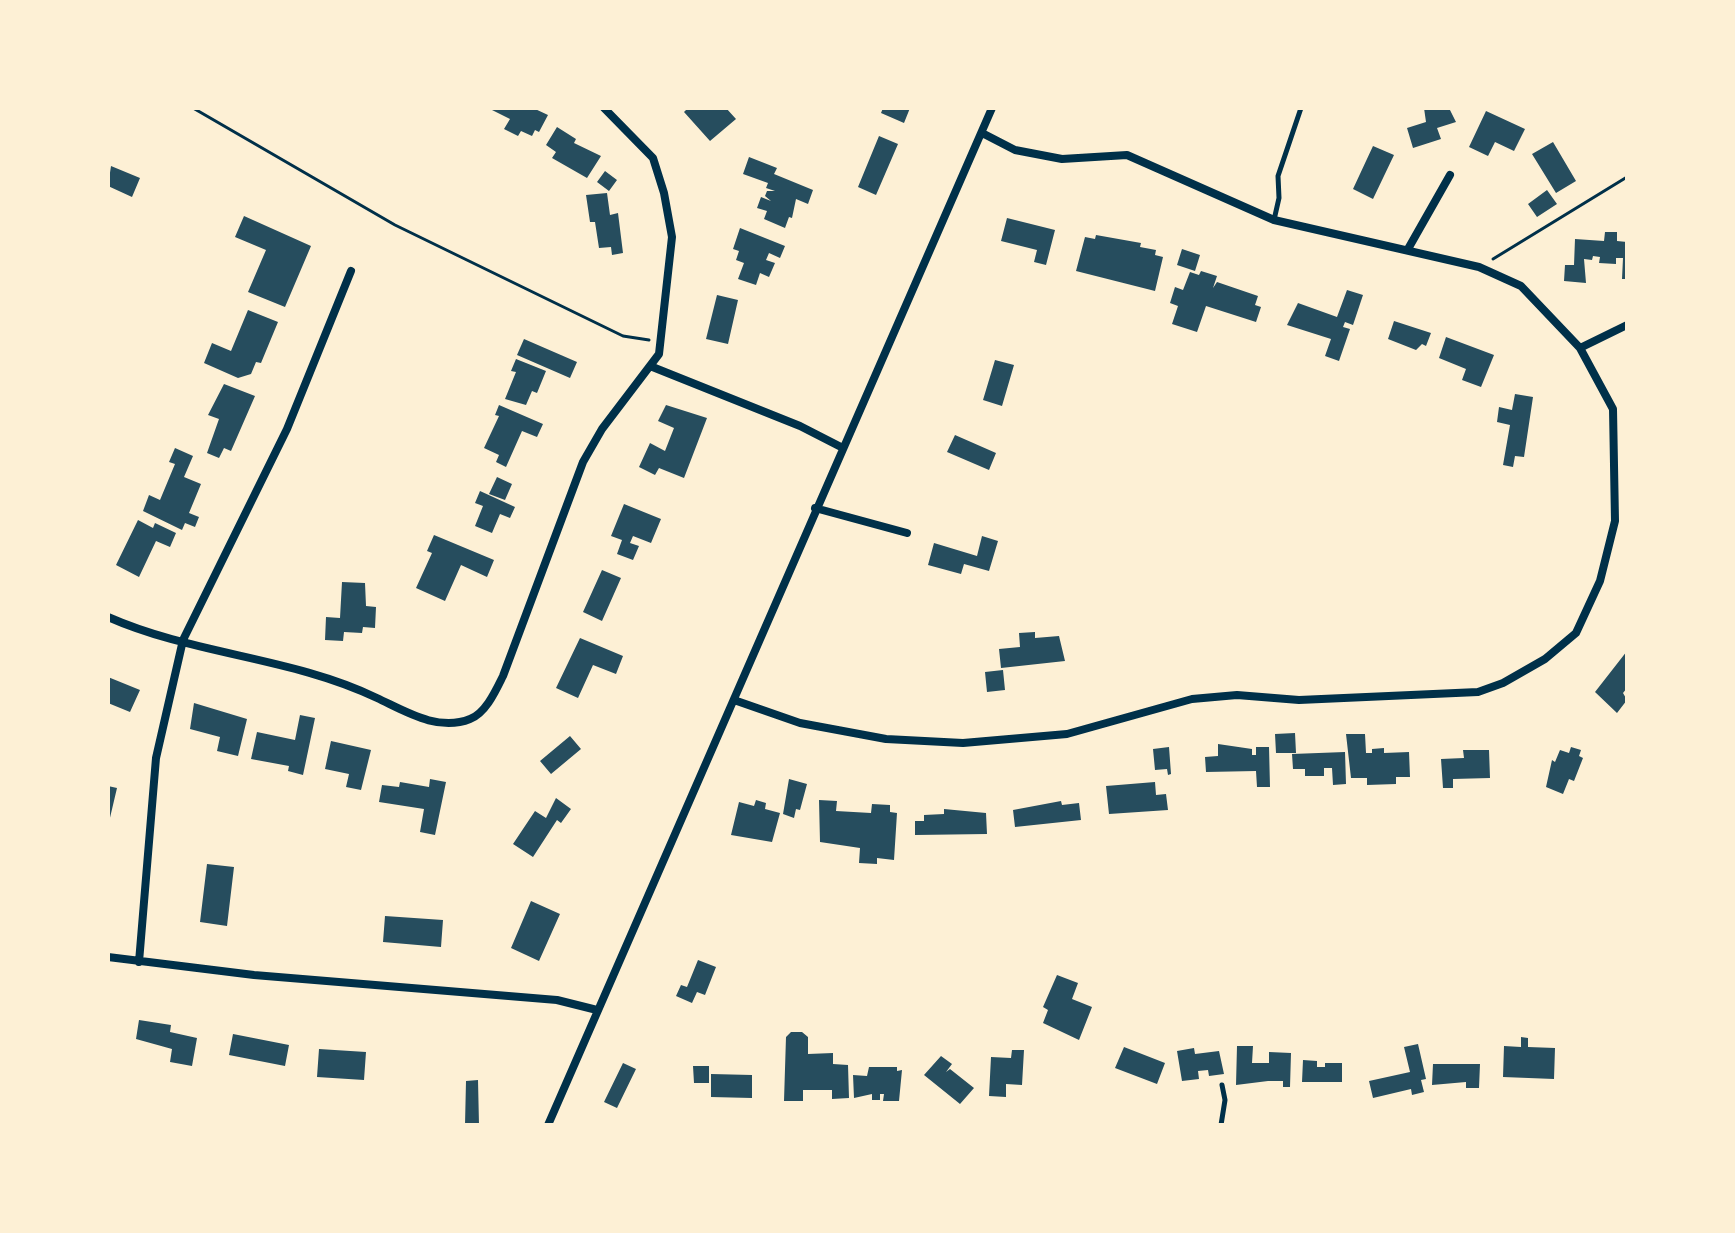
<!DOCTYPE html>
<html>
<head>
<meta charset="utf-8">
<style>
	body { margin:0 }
	#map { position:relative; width:1735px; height:1233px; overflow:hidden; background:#fdf0d5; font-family:Raleway,sans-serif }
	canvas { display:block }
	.frame { position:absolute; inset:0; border:110px solid #fdf0d5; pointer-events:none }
</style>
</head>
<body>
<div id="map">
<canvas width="1735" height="1233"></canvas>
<div class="frame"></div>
</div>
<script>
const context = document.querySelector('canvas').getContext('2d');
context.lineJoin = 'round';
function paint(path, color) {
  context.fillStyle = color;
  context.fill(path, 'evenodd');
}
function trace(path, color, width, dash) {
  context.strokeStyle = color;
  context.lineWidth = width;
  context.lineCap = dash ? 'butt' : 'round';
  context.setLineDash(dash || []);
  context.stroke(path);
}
paint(new Path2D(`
	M488 108H533L548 115 539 132 535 130 532 136 521 131 518 136 504 129 510 119Z
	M688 108H726L736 119 710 141 684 112Z
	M883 108H910L904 123 881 113Z
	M1424 108H1449L1456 122 1437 128 1441 139 1413 148 1407 128 1426 122Z
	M1486 111 1525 129 1514 151 1495 142 1488 156 1469 147Z
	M557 127 576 139 574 143 601 156 587 178 552 158 556 152 546 145Z
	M879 136 898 144 876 195 858 187Z
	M1553 142 1576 181 1556 193 1532 154Z
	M1373 146 1394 155 1373 199 1353 189Z
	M749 157 777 168 774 174 813 190 808 204 796 199 792 218 789 217 785 228 764 219 767 211 757 208 761 197 771 201 765 196 767 191H775L766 188 768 183 743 174Z
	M111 166 140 178 132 197 108 186Z
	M605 171 617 180 609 191 597 182Z
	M1547 190 1557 204 1537 217 1528 204Z
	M607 193 610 215 618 213 623 253 612 255 611 247 599 248 595 222H590L586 195Z
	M244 216 311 246 285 307 248 292 266 250 235 237Z
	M1007 218 1055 230 1046 265 1034 262 1037 250 1001 241Z
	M740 228 785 246 780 258 769 253 766 260 775 263 769 277 760 273 756 285 738 279 744 263 736 260 739 251 733 249Z
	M1605 232H1617V241L1627 242V279H1622L1623 258H1616V264L1599 263 1600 257 1593 256 1592 260 1584 259 1586 283 1564 281 1565 265H1574L1575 239 1604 241Z
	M1096 235 1141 243 1140 247 1156 250 1155 255 1163 257 1155 291 1076 271 1085 237 1095 239Z
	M1182 249 1200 255 1195 271 1177 265Z
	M1201 271 1217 276 1213 288 1217 282 1258 296 1255 305 1261 307 1256 322 1206 306 1197 332 1172 324 1178 306 1170 303 1175 287 1183 290 1190 272 1199 275Z
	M1347 290 1363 295 1353 325 1345 322 1343 327 1350 329 1339 361 1325 356 1331 339 1287 325 1298 303 1337 317Z
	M717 295 738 300 728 344 706 339Z
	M248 310 278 322 261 363 256 362 251 374 238 378 204 363 212 343 231 351Z
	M1394 321 1431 333 1426 346 1422 344 1416 350 1388 339Z
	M1446 337 1494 355 1481 387 1462 380 1466 369 1439 358Z
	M524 339 577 362 570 378 517 355Z
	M516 359 546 371 537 393 532 391 526 405 505 399 516 372 511 371Z
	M995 360 1014 365 1002 406 983 400Z
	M224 384 255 396 231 451 224 448 219 458 207 453 219 419 208 415Z
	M1515 394 1533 397 1524 457 1515 456 1513 467 1503 465 1510 425 1497 422 1499 407 1512 410Z
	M499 405 543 424 537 437 522 431 506 467 496 462 499 455 484 448 499 416 495 415Z
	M666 405 707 418 684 478 659 468 655 475 639 467 650 443 665 451 674 428 658 421Z
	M955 435 996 453 989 470 947 452Z
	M175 448 193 456 184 477 201 484 189 513 199 517 195 527 185 523 182 530 143 511 149 495 160 500 175 464 169 462Z
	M497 477 512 484 505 500 489 494Z
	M480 491 515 507 510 518 500 514 492 533 475 526 483 506 475 503Z
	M624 504 661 519 651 543 633 536 630 543 639 546 633 560 617 554 622 540 611 536Z
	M138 520 153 528 155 523 176 533 170 547 156 541 139 577 116 565Z
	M434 535 494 560 487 577 461 565 445 601 416 588 432 553 427 551Z
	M982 536 998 541 989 571 964 564 961 574 928 565 934 543 977 556Z
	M602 570 621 578 602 621 583 612Z
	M342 582 365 583 366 606 376 607 375 628 363 627 362 633 344 632 343 641 325 640 326 617 340 618Z
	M1035 632V638L1059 636 1065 661 1001 668 999 649 1020 647 1019 633Z
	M580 638 623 656 616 674 593 665 578 698 556 688Z
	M1627 651V688L1623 693 1627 700 1617 713 1595 692Z
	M1003 670 1005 690 987 692 985 672Z
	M108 677 140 690 130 712 108 703Z
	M194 703 247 719 238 756 217 751 220 737 190 729Z
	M300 715 315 718 303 775 288 771 289 766 251 759 257 732 295 740Z
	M1295 733 1296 753H1276L1275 734Z
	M1346 734H1365L1366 753H1372V749L1384 748V753L1409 752 1410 777H1396V784L1367 785V778H1351Z
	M570 736 581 749 551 774 540 761Z
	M331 741 371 750 361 790 346 787 349 774 325 769Z
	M1218 744 1252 749V755H1256V747H1269L1270 787H1257L1256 771 1206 772 1205 757 1218 756Z
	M1169 747 1171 774 1168 775 1167 769 1155 770 1153 749Z
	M1571 747 1581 750 1579 756 1583 758 1574 781 1569 779 1563 794 1546 787 1552 760 1555 762 1560 750 1569 753Z
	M1463 750H1489L1490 778 1453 779V788H1443L1441 759 1464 758Z
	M1345 752 1346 784 1333 785 1332 768H1324V776H1305V769H1293L1292 754Z
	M430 779 446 782 435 835 420 832 424 809 379 802 382 785 399 787 400 782 429 787Z
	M789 779 807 784 800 810 796 809 794 818 783 814Z
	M1155 782 1156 795 1166 794 1168 810 1109 814 1106 786Z
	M108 786 117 788 109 822H108Z
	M556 798 571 809 561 823 557 820 533 857 513 844 535 811 546 818Z
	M756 800 766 803 765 809 780 813 772 842 731 835 739 802 754 806Z
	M819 800 837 801 836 811 871 813 872 804 890 805V812L897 813 894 860 877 858V864L859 863 860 848 820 842Z
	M1061 801 1062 805 1079 803 1081 820 1015 827 1013 810Z
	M944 809 986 813 987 834 915 835V821H924V815L944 814Z
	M207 864 234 867 227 926 200 922Z
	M531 901 560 914 539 961 511 948Z
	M385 916 443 920 441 947 383 942Z
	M698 960 716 967 705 995 697 992 692 1003 676 996 681 985 687 987Z
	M1057 975 1078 983 1072 999 1092 1007 1079 1040 1043 1023 1048 1010 1043 1007Z
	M139 1020 171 1025 170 1032 197 1038 192 1066 170 1062 172 1049 136 1039Z
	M791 1032H802L808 1037V1054L833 1053V1064L848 1065 849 1098 832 1099V1090H803V1101H784L786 1037Z
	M233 1034 289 1045 285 1066 229 1055Z
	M1521 1037 1528 1038V1047L1555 1048 1554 1079 1503 1077 1504 1046 1521 1047Z
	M1418 1044 1426 1079 1421 1080 1424 1092 1412 1095 1411 1089 1373 1098 1369 1081 1410 1072 1404 1047Z
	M1237 1046H1253L1252 1063H1269V1052L1291 1053 1290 1087H1283V1081H1268L1236 1085Z
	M1124 1047 1165 1063 1157 1084 1115 1068Z
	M1194 1048 1195 1054 1219 1051 1224 1074 1209 1076 1208 1070 1198 1071 1199 1079 1182 1081 1177 1051Z
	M319 1049 366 1052 364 1080 317 1077Z
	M1012 1050H1024L1022 1085 1006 1084V1097L989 1096 991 1057 1011 1058Z
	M941 1056 952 1064 946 1072 950 1069 974 1088 960 1104 924 1075Z
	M1303 1060 1317 1061V1067H1325V1063H1342V1082H1302Z
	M623 1063 636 1069 617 1108 604 1102Z
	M1433 1064H1480L1479 1088H1466V1082L1432 1085Z
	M693 1066H709V1083H694Z
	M869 1067H897V1071L902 1070 899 1101H883L884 1094H880V1100H872V1094L854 1098 853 1075 867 1076Z
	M711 1074 752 1075V1098L711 1097Z
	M478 1080 479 1125H465L466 1081Z`), '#264d5e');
trace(new Path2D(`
	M193 108 395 225 623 336 649 340
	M1493 259 1627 177`), '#003049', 3);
trace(new Path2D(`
	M1274 220 1279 198 1278 176 1301 108
	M1221 1125 1225 1100 1222 1085`), '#003049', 5);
trace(new Path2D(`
	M1408 249 1450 175
	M1580 348 1627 325
	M650 366 800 426 841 447
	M815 508 907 533
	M108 617C194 655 292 657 377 698 405 711 438 732 470 719 486 713 496 690 503 676L583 462 602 429 659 354 672 237 664 193 653 158 604 108
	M734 700 800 723 886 739 963 743 1067 734 1192 699 1237 695 1299 700 1478 692 1503 683 1545 659 1576 633 1600 581 1615 521 1613 409 1580 348 1521 286 1479 267 1274 220 1127 155 1062 159 1015 150 984 134
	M108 957 254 975 557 1000 597 1010
	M139 962 156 758 183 640 287 429 351 271
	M548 1125 992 108`), '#003049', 8);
</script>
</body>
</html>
